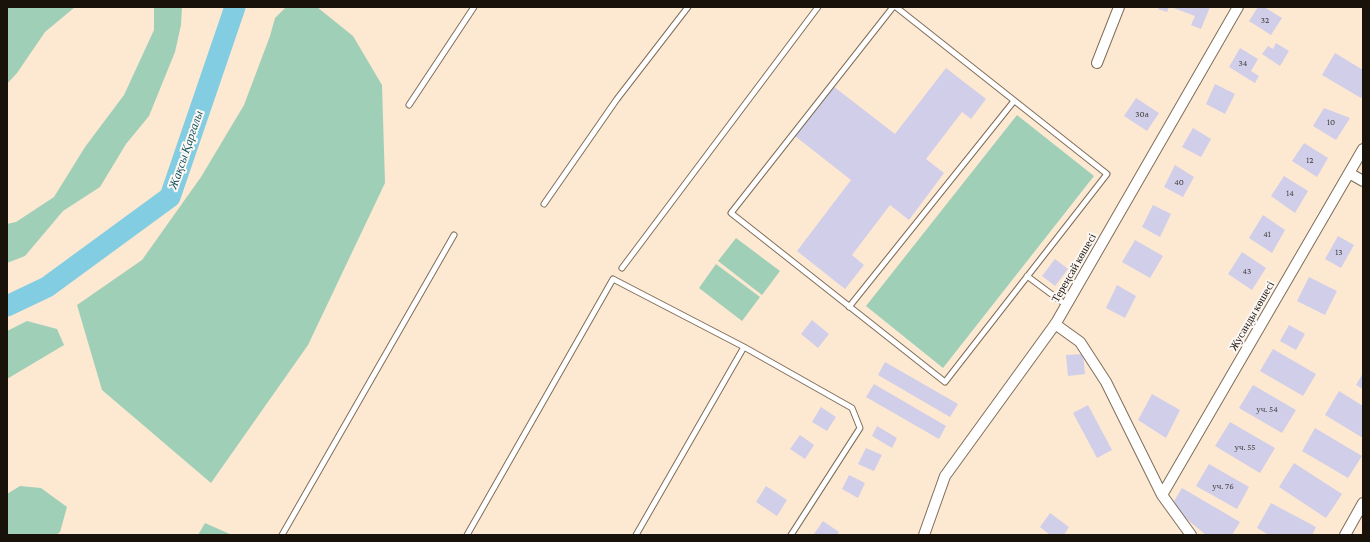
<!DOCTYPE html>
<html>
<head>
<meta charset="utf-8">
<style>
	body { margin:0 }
	#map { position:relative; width:1370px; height:542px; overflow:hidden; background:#fde8d2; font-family:"Crimson Pro",serif }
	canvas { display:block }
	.frame { position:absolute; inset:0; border:8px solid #19120a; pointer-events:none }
</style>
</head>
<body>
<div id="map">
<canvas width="1370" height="542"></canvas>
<div class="frame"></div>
</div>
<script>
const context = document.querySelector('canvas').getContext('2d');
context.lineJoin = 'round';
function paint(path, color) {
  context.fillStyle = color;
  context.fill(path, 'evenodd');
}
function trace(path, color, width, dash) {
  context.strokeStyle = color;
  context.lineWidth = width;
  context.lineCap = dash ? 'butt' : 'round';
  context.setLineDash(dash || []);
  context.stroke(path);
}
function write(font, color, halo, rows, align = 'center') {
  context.font = font + ' "Crimson Pro",serif';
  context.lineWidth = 4;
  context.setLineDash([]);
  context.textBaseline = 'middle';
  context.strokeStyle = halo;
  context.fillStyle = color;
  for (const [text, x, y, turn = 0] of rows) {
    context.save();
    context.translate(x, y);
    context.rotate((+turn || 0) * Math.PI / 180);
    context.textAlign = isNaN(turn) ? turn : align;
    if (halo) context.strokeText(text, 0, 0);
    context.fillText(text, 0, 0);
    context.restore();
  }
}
paint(new Path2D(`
	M7 7H75L45 32 17 73 7 84Z
	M154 7H182L181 25 175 52 149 116 126 144 100 187 63 211 25 256 7 263V224L16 222 54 197 85 147 124 95 154 30Z
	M286 7H317L353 36 382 85 385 183 308 345 211 483 102 390 77 305 142 260 201 177 244 105 270 36 275 18Z
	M1017 115 1094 176 943 368 866 306Z
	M736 238 780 271 762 295 718 261Z
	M716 264 760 297 742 321 699 288Z
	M27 321 57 329 64 345 7 379V331Z
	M20 486 41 488 67 507 60 532 56 535H7V494Z
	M205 523 232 535H198Z`), '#a0cfb8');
trace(new Path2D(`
	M7 306 47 287 170 197 235 7`), '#82cde2', 21);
paint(new Path2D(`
	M1159 7H1169L1167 12 1158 9Z
	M1171 7H1210L1201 29 1191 25 1195 16Z
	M1258 7H1264L1282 18 1271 35 1249 21Z
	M1276 43 1289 51 1280 66 1262 54 1268 46 1273 49Z
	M1240 48 1258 59 1251 71 1259 76 1255 83 1229 67Z
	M1335 53 1363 70V95L1361 98 1322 75Z
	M946 68 986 99 971 119 962 112 926 159 944 173 909 220 890 205 852 255 864 265 845 289 797 251 851 180 795 136 833 86 895 134Z
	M1215 84 1235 94 1225 114 1206 104Z
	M1136 98 1159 113 1147 131 1124 116Z
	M1324 108 1350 118 1336 140 1313 126Z
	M1193 128 1211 139 1201 157 1182 147Z
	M1304 143 1328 158 1317 177 1292 161Z
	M1175 165 1194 177 1183 197 1164 187Z
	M1284 176 1308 191 1295 213 1271 196Z
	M1153 205 1171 214 1160 237 1142 227Z
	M1263 215 1285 230 1272 253 1249 238Z
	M1338 236 1354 245 1341 268 1325 259Z
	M1135 240 1163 256 1150 278 1122 262Z
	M1242 252 1266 268 1252 290 1228 274Z
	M1055 259 1068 269 1055 286 1042 276Z
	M1309 277 1337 291 1325 315 1297 301Z
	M1117 285 1136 296 1125 318 1106 308Z
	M812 320 829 334 818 348 801 334Z
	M1289 325 1305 334 1296 350 1280 341Z
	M1273 349 1316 374 1303 396 1260 371Z
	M1083 354 1085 374 1068 376 1066 355Z
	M885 362 958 404 950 417 878 375Z
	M1363 373V389L1356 385Z
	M874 384 946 426 939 439 866 397Z
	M1253 385 1296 410 1282 433 1239 408Z
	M1339 391 1363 406V438L1325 415Z
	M1152 394 1180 410 1166 438 1138 420Z
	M1088 405 1112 450 1097 458 1073 413Z
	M821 407 836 417 827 431 812 422Z
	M1230 422 1275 448 1260 473 1215 446Z
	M877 426 897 438 892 448 872 436Z
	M1315 428 1362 456 1348 478 1302 451Z
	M800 435 814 445 805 459 790 449Z
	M866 448 882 455 874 471 858 464Z
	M1294 463 1342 494 1326 518 1279 487Z
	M1209 464 1249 487 1237 509 1196 486Z
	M849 475 865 483 858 498 842 489Z
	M766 486 787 500 777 516 756 502Z
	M1182 488 1240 522 1232 535H1206L1171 506Z
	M1271 503 1316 527 1312 535H1269L1257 528Z
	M1050 513 1069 527 1064 535H1050L1040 527Z
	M823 521 839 532 837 535 814 534Z`), '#d1cee9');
const service = new Path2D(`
	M893 7 731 213 945 382 1107 174 896 7
	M409 105 474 7
	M544 204 617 99 688 7
	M622 268 818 7
	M1027 276 1066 305
	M849 307 1014 101
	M282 535 454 235
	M467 535 613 279 744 347 852 408 860 428 791 535
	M636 535 744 347`);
const minor = new Path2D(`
	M1097 63 1119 7
	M1349 173 1363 181
	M1055 324 1080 342 1106 382 1162 495 1191 535
	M1162 495 1363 149
	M924 535 945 476 1056 323 1238 7
	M1345 535 1363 503`);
trace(service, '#7f6e5a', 7);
trace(minor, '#7f6e5a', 12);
trace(service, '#fff', 5);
trace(minor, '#fff', 10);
write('9px', '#474142', null, [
	["32",1265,20],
	["34",1243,63],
	["30а",1142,114],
	["10",1331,122],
	["12",1310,160],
	["40",1179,182],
	["14",1290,193],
	["41",1267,234],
	["13",1339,252],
	["43",1247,271],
	["уч. 54",1267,409],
	["уч. 55",1245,447],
	["уч. 76",1223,486]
]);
write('11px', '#19120a', '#fdf8f4', [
	["Тереңсай көшесі",1074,268,-60],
	["Жусанды көшесі",1252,316,-60]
]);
write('italic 12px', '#0f515f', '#fdf8f4', [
	["Жақсы Қарғалы",186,150,-71]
]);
</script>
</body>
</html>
